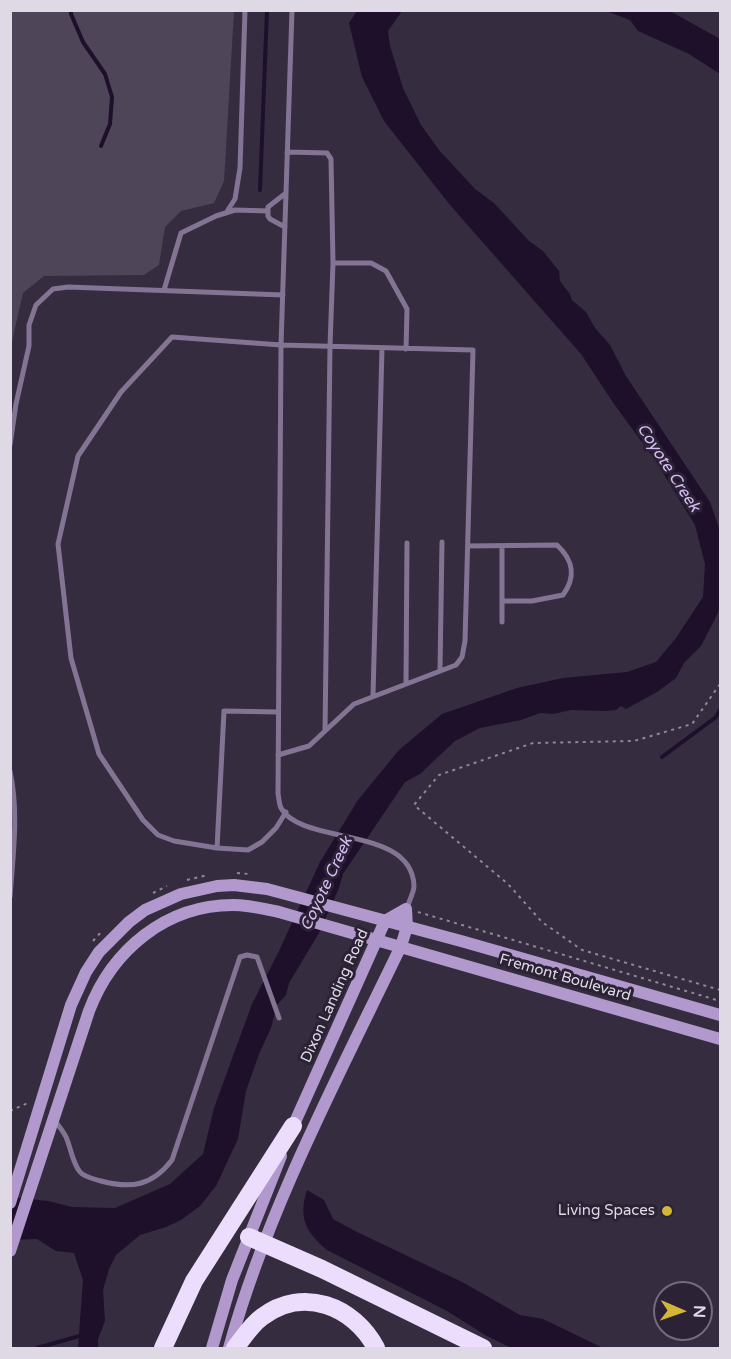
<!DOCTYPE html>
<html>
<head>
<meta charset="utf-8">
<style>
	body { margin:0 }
	#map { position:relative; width:731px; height:1359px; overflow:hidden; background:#352c3f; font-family:"Varela Round",sans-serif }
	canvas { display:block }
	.frame { position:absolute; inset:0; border:12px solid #ded9e5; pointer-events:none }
	.north { position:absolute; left:653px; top:1281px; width:60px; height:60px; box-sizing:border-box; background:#2b2235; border:2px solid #736b7b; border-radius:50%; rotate:92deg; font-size:16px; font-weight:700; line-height:24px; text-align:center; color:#ded9e5 }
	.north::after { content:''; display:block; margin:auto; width:21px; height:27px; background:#d2b635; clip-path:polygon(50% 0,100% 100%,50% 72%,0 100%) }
</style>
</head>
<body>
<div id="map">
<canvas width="731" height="1359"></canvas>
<div class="frame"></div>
<div class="north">N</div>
</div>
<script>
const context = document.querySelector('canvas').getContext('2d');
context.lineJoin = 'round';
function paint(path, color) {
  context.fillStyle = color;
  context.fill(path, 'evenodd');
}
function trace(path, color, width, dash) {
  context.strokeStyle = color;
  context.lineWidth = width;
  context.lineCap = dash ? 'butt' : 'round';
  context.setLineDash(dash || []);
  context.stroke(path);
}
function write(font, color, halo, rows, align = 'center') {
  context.font = font + ' "Varela Round",sans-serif';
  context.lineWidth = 6;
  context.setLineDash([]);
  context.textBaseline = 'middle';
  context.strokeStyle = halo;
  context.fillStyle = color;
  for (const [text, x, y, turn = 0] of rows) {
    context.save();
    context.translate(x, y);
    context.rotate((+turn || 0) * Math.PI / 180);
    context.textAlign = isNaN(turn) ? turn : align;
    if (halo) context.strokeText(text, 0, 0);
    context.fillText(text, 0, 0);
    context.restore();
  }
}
paint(new Path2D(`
	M11 10 234 11 224 181 214 203 181 211 165 227 159 265 144 275 44 276 23 293 11 346Z`), '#4f4559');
paint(new Path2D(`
	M357 11H402L388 31 390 46 403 88 421 125 439 150 475 189 494 203 529 241 543 251 559 271 560 281 570 294 572 300 586 312 595 328 610 345 626 376 710 502 720 531V601L718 613 701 646 684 663 676 678 657 692 626 709 621 706 616 710 605 711 571 710 553 714 540 713 521 720 480 728 455 741 420 774 405 782 343 874 339 888 319 933 289 983 286 995 277 1005 271 1028 259 1054 246 1091 238 1139 216 1186 200 1206 181 1220 166 1227 140 1235 116 1255 109 1269 103 1290 105 1321 98 1339V1348H78L83 1280 74 1253 56 1251 37 1239 11 1240 10 1197 48 1201 72 1207 115 1208 170 1184 203 1154 214 1108 252 1004 279 951 320 862 358 800 399 750 442 714 517 688 563 678 627 672 656 662 676 638 703 597 705 564 695 525 655 460 614 404 581 354 450 205 384 121 362 77 349 23Z
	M606 11H670L720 39V74L689 54 638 31 630 20Z
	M307 1190 324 1200 333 1219 357 1232 464 1283 520 1315 543 1319 603 1348H511L485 1335 447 1311 327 1250C306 1232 298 1218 307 1190Z`), '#1e102b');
trace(new Path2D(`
	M71 10V14L83 42 105 74 112 97 110 124 101 146
	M260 190 267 10
	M662 757 716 717 720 710
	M37 1348 83 1335`), '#1e102b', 4);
trace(new Path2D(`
	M720 684 692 724 634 741 533 743 439 775 414 805 508 884 542 922 582 950 720 990
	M237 873 249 874
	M187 880 208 875
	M153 893 167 886
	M418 912 720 1001
	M93 941 103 930
	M10 1111 30 1102`), '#8f8897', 2, [3, 4.5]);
trace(new Path2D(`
	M292 10 281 345 278 794C279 798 279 804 281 808 302 846 412 825 414 886 414 892 409 901 407 908
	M287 152 327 153 331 159 333 263H371L386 271 407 309 406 349
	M226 213 235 199 240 168 245 10
	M285 227 270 219 268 216V207L286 193
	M164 290 181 233 216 216 235 210 268 211
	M10 445 16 404 29 346V325L36 305 53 289 68 287 283 295
	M468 546 557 545C574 561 576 577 563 595L532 601H502V546
	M502 601V622
	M440 670 442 542
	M406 683 407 543
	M373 696 382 348
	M325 731 330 346 333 263
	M278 755 309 746 354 704 456 665 462 657 465 641 473 350 281 345 172 337 121 392 78 456 58 544 71 658 99 754 143 820 158 835 174 841 217 848 248 850 262 842 276 828 286 812
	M10 771C19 812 13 855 10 897
	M217 848 224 711 278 712
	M55 1121C59 1126 63 1131 66 1137 71 1148 72 1162 80 1172 84 1177 94 1179 101 1181 131 1189 152 1186 172 1160L240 957 247 955 257 957 279 1018`), '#837494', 5);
trace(new Path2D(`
	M10 1203 71 1005 86 972 99 952 129 922 145 910 181 894 217 886 234 885 267 889 461 941 720 1015
	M10 1251 89 1011C112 950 166 905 233 905 249 905 264 909 279 912L720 1039
	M212 1348 232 1280 281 1156
	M229 1348C267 1210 339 1075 401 946L407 927 406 909 385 921 291 1131`), '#b299cd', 12);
trace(new Path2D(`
	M249 1237 322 1269 483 1348
	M163 1348 194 1281 293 1126
	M235 1348C243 1338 251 1325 262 1317 303 1286 354 1306 376 1348`), '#ecddfd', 18);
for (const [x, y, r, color] of [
	[667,1211,6,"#d2b635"]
]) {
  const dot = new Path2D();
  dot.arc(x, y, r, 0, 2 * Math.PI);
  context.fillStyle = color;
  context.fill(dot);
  trace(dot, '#2b2235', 2);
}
write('15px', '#ded9e5', '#2b2235', [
	["Fremont Boulevard",565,978,16],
	["Dixon Landing Road",335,996,-66]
]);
write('15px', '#ded9e5', '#2b2235', [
	["Living Spaces",655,1211]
], 'right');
write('italic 16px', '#d6bbf4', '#2b2235', [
	["Coyote Creek",668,468,57],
	["Coyote Creek",327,884,-65]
]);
</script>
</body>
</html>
